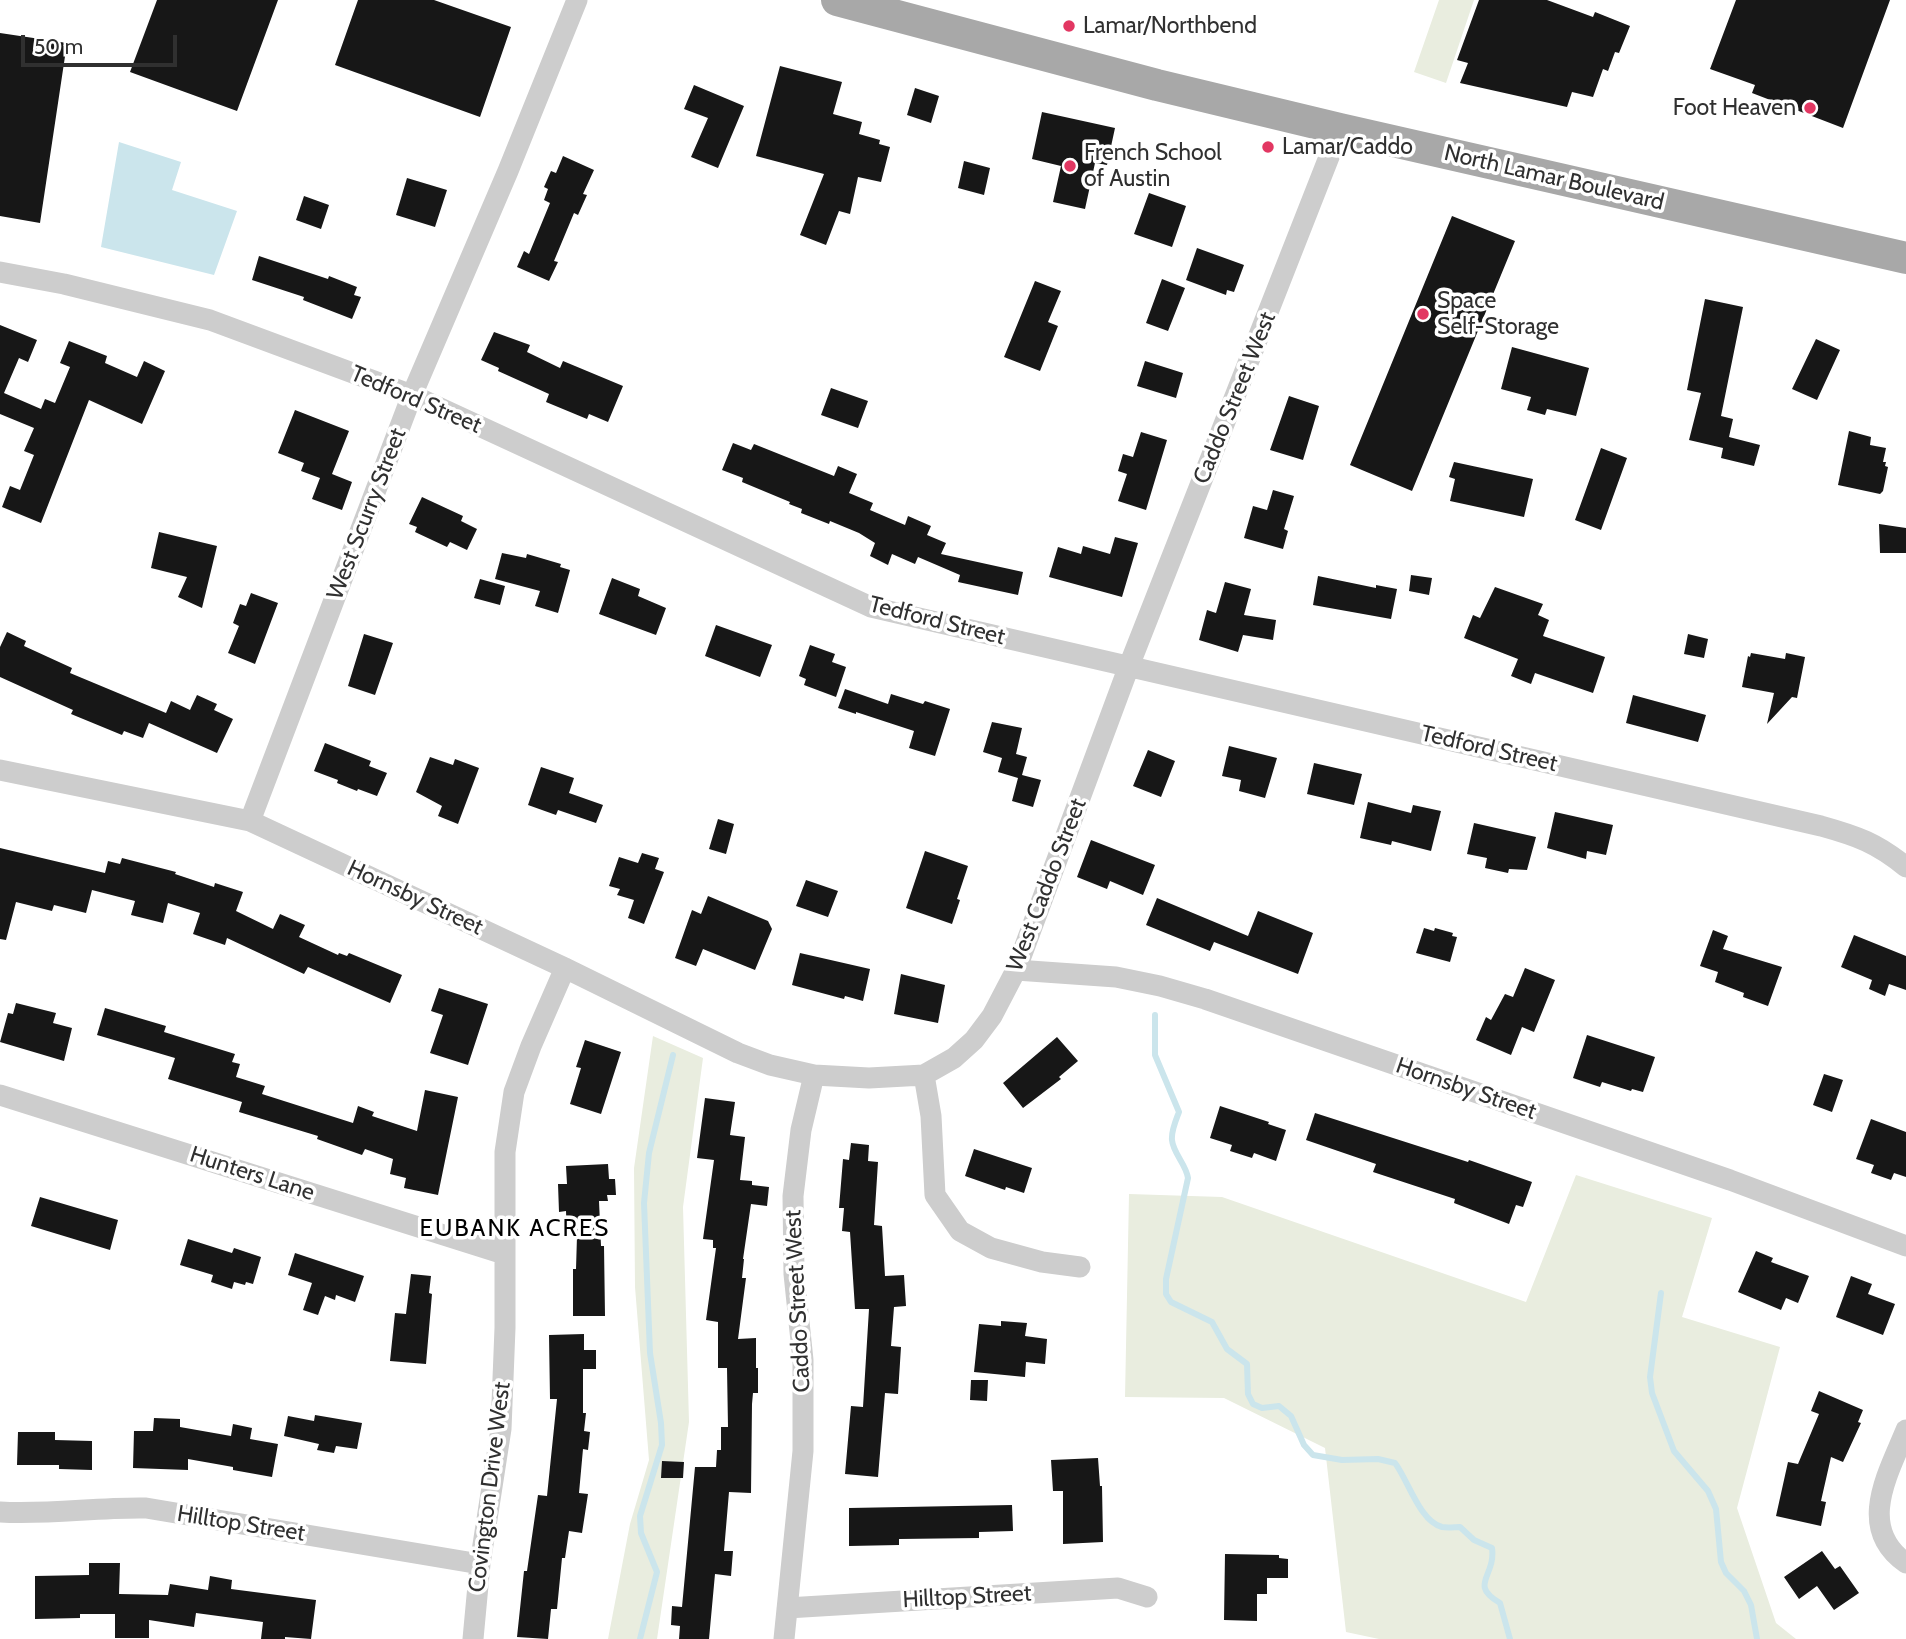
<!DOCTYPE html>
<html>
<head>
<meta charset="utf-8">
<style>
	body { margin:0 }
	#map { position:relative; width:1906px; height:1639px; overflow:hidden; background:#fff; font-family:Cabin,sans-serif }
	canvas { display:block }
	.scale { position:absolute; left:21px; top:35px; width:156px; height:32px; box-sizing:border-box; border:4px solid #303030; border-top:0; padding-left:9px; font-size:21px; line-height:24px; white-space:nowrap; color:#303030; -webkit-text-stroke:5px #fff; paint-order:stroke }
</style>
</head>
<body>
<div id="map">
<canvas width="1906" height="1639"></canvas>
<div class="scale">50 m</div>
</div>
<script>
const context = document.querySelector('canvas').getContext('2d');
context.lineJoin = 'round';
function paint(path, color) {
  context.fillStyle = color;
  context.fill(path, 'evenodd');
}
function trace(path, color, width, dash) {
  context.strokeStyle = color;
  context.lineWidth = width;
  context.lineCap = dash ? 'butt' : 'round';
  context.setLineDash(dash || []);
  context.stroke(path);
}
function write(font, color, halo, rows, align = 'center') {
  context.font = font + ' Cabin,sans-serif';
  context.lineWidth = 7;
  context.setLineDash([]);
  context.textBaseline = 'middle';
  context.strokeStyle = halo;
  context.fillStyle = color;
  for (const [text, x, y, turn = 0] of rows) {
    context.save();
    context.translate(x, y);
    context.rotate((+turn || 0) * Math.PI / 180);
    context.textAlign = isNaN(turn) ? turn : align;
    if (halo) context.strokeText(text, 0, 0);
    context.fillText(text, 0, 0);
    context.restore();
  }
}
paint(new Path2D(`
	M1439 0H1474L1446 83 1414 72Z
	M653 1036 703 1058 683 1207 689 1422 657 1639H608L630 1524 649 1460 635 1287 634 1168Z
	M1576 1175 1712 1218 1682 1317 1780 1347 1737 1508 1776 1623 1796 1639H1379L1346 1632 1325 1448 1224 1398 1125 1397 1129 1194 1222 1197 1526 1302Z`), '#e9eddf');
paint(new Path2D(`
	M119 142 181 162 172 190 237 211 214 275 101 247Z`), '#cbe5ec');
trace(new Path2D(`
	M1155 1015V1055L1179 1112C1176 1120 1171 1131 1172 1140 1173 1153 1186 1164 1188 1178L1166 1279V1294L1171 1302 1212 1322 1227 1349 1247 1364 1248 1394 1253 1404 1262 1408 1279 1406 1291 1416 1304 1445 1313 1455 1342 1460 1378 1459 1395 1463C1408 1480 1420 1522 1442 1527 1448 1528 1455 1527 1460 1527L1474 1540 1492 1548C1496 1577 1468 1584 1500 1603L1510 1639
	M1661 1293 1650 1377 1652 1393 1674 1451 1708 1491 1716 1509 1721 1562 1726 1573 1744 1591 1751 1605 1757 1639
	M640 1639 657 1572 641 1533 640 1516 662 1445 661 1423 650 1353 644 1203 649 1153 673 1055`), '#cbe5ec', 6);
paint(new Path2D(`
	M157 0H278L237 111 130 72Z
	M358 0H434L511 27 480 117 335 65Z
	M1479 0H1547L1593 17 1595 12 1630 26 1619 53 1615 52 1608 71 1603 69 1593 97 1572 92 1567 107 1460 83 1468 63 1457 60Z
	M1736 0H1890L1843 128 1752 93 1755 85 1710 69Z
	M0 33 67 43 40 223 0 216Z
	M780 66 842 82 833 114 862 122 859 134 880 140 879 144 890 147 881 182 858 177 850 214 839 211 826 245 800 235 824 174 756 156Z
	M694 85 744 106 718 168 691 157 708 118 684 109Z
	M915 88 939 96 931 123 907 115Z
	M1042 112 1115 128 1107 165 1095 163 1085 209 1053 202 1061 166 1032 159Z
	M563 156 594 170 583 194 587 195 578 215 574 213 554 261 558 262 549 281 517 267 524 251 529 254 550 203 544 200 548 189 544 187 551 171 556 173Z
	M964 161 990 168 984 195 958 188Z
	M407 178 447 190 435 227 396 215Z
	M1149 193 1186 206 1172 247 1134 234Z
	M304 196 329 205 321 229 296 220Z
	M1452 216 1515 241 1412 491 1350 465Z
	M1197 248 1244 265 1234 292 1227 290 1226 295 1186 280Z
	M259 256 328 279 329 276 357 287 354 295 361 297 352 319 303 300 304 297 252 280Z
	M1162 279 1185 288 1168 331 1146 323Z
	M1035 281 1061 291 1048 322 1058 326 1040 371 1004 357Z
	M1705 299 1743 307 1721 416 1733 419 1729 437 1760 445 1754 466 1721 458 1723 448 1689 440 1701 393 1687 390Z
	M0 325 37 340 28 362 19 358 4 393 41 409 45 399 55 403 70 367 60 363 69 341 107 356 105 363 137 377 144 361 165 371 142 424 89 400 41 523 2 507 10 486 20 490 34 455 24 451 34 428 0 414Z
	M494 332 530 345 527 352 560 368 563 361 623 386 608 422 589 414 587 419 546 402 549 394 498 371 499 368 481 360Z
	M1816 339 1840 350 1817 400 1792 389Z
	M1512 347 1589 368 1576 416 1547 409 1545 415 1527 410 1531 397 1501 389Z
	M1145 361 1183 373 1176 398 1137 386Z
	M831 388 868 401 858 428 821 415Z
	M1289 396 1319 406 1303 460 1270 450Z
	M295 410 349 431 332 474 352 482 342 510 312 499 320 478 301 471 304 463 278 453Z
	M1849 431 1871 437 1870 445 1886 448 1883 462H1886L1885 466 1888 467 1883 491 1880 494 1838 485Z
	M1141 432 1167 440 1146 510 1118 501 1127 474 1118 471 1123 454 1133 457Z
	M733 443 751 450 754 444 834 476 838 466 857 474 849 493 873 503 870 510 905 525 908 516 931 526 927 535 946 543 941 554 1023 572 1018 595 958 582 960 575 918 557 915 564 892 554 888 565 870 556 875 543 859 533 830 521 829 524 801 513 802 509 789 504 790 502 742 482 743 478 722 470Z
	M1601 448 1627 458 1601 530 1575 520Z
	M1454 462 1533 479 1524 517 1450 501 1455 479 1449 477Z
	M1273 490 1294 496 1284 529 1288 531 1283 549 1244 538 1253 506 1267 510Z
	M422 497 463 516 461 521 477 529 467 550 450 542 447 547 415 532 417 527 409 524Z
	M1879 524 1906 528V553H1880Z
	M159 532 217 546 202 608 178 597 187 577 151 568Z
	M1115 537 1138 543 1122 597 1049 577 1058 547 1081 554 1083 546 1110 554Z
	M502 553 526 558 527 554 561 564 560 567 570 570 558 613 535 606 540 591 495 579Z
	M1411 575 1432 578 1429 595 1409 591Z
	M1318 576 1376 588V585L1397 589 1391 619 1313 605Z
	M612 578 640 589 638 596 666 608 656 635 599 614Z
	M480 579 505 586 500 605 474 598Z
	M1225 582 1251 589 1244 615 1276 620 1273 640 1243 635 1238 652 1199 640 1207 610 1216 613Z
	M1495 587 1543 604 1538 615 1549 620 1543 636 1605 657 1593 693 1535 673 1531 684 1511 676 1518 659 1464 638 1473 615 1480 618Z
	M251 593 278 603 255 664 228 653 239 626 233 623 240 604 246 606Z
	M716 625 772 645 760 677 705 656Z
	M7 632 26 641 24 646 72 668 70 673 166 713 171 701 190 710 197 695 217 704 214 710 233 719 217 753 149 723 143 738 124 731 122 735 71 714 73 710 0 677V647Z
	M364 634 393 643 375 695 348 686Z
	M1688 634 1708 639 1704 658 1684 654Z
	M810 645 835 654 832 662 846 667 836 697 804 685 806 679 799 676Z
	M1751 653 1785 659 1786 653 1805 657 1797 698 1792 697 1767 724 1774 693 1742 687 1748 656 1750 657Z
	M845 689 888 704 891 694 923 704 925 701 950 709 935 756 909 748 914 731 856 712V714L838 708Z
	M1633 695 1706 715 1698 742 1626 723Z
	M992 722 1022 728 1016 754 1027 757 1022 775 1041 780 1033 807 1012 801 1018 778 998 772 1002 758 983 752Z
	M325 743 371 761 369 766 387 773 377 796 358 789 357 791 337 783 338 780 314 771Z
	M1229 746 1277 758 1265 798 1239 791 1241 780 1222 776Z
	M1148 750 1175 761 1161 797 1133 786Z
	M430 757 453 765 455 759 479 768 458 824 438 816 442 806 416 792Z
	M1314 763 1362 774 1354 805 1307 794Z
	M541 767 574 778 569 793 603 805 596 823 558 810 556 815 528 805Z
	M1368 802 1411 813 1413 805 1441 811 1431 851 1392 841 1391 845 1360 838Z
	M1555 812 1613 825 1606 855 1587 851 1586 859 1547 848Z
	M718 819 734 824 726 854 709 849Z
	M1474 823 1536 837 1527 870 1509 869 1508 873 1485 868 1487 858 1467 854Z
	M1091 840 1155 865 1143 895 1110 881 1107 889 1077 877Z
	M0 848 105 873 108 861 120 864 122 858 176 872 175 874 214 887 215 883 243 892 236 911 273 929 280 914 305 925 299 937 338 955 339 953 347 956 349 953 402 975 390 1003 308 967 304 974 227 938 225 945 193 934 200 913 168 903 163 923 131 915 135 901 92 890 86 913 54 905 52 911 16 902 6 940 0 939Z
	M925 851 968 866 957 899 960 900 952 924 906 908Z
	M642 853 659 858 655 869 664 872 644 924 628 918 634 900 617 895 620 889 609 886 619 857 638 863Z
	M806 880 838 891 828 917 796 906Z
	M708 896 768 921 772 929 755 970 703 949 696 966 675 958 692 910 701 914Z
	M1157 898 1248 936 1258 911 1313 933 1298 974 1214 942 1210 951 1146 925Z
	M1424 928 1434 931 1435 928 1453 933 1452 936 1457 937 1450 962 1416 953Z
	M1713 930 1728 936 1723 949 1782 967 1768 1006 1743 997 1744 993 1715 982 1718 972 1700 966Z
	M1854 935 1906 956V990L1889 984 1885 996 1869 989 1872 980 1841 967Z
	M800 953 870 969 863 1001 845 996 844 999 792 985Z
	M1525 968 1555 980 1534 1032 1522 1027 1511 1055 1476 1040 1486 1017 1491 1020 1505 994 1513 997Z
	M901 974 945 985 938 1023 894 1014Z
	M439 988 488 1004 468 1065 430 1053 443 1015 431 1011Z
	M16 1003 56 1013 53 1023 72 1028 64 1061 0 1042 8 1013 13 1014Z
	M105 1008 166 1026 164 1032 235 1054 232 1062 240 1064 236 1077 265 1086 262 1094 353 1123 358 1106 374 1112 372 1116 417 1131 425 1090 458 1097 438 1195 404 1188 406 1178 390 1174 393 1159 365 1149 362 1155 317 1139 318 1136 239 1112 242 1102 168 1079 175 1058 97 1035Z
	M1587 1035 1655 1057 1643 1092 1632 1089 1631 1091 1602 1082 1600 1087 1573 1078Z
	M1057 1037 1078 1061 1059 1077 1061 1079 1023 1108 1003 1083Z
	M585 1040 621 1052 601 1114 570 1104 581 1068 576 1067Z
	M1824 1074 1843 1080 1832 1112 1813 1105Z
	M705 1098 735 1102 730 1135 745 1137 740 1180 752 1181V1185L769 1187 767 1206 751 1204 743 1259H744L742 1278H746L738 1339 756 1338V1368H758V1393H753L752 1404 751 1493 729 1492 724 1551H733L731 1576 715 1574 709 1639H679L680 1626 671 1625 672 1606 682 1607 695 1467H716L717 1450H721V1427H728L727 1368H718V1322L706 1320 716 1248H713V1240L703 1239 714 1160 697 1158Z
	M1220 1106 1269 1122 1268 1124 1286 1130 1276 1161 1254 1153 1252 1158 1230 1151 1232 1145 1210 1138Z
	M1315 1113 1468 1162 1469 1160 1532 1182 1523 1207 1516 1205 1509 1224 1454 1203 1455 1199 1373 1172 1376 1164 1306 1140Z
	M1871 1119 1906 1132V1177L1894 1173 1891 1180 1871 1173 1874 1165 1856 1159Z
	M851 1143 869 1145 868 1161 878 1162 874 1225 882 1226 885 1276 904 1275 906 1306 894 1307 891 1346 901 1347 898 1394 885 1393 878 1477 845 1474 851 1406 863 1407 869 1309H855L850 1232 842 1231 844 1208H839L843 1159 849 1160Z
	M974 1149 1032 1168 1024 1193 1006 1187 1005 1190 965 1176Z
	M608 1164 609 1179H615L616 1195H607L608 1201H599L601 1246H604L605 1316H573V1269H576L577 1236 567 1237 566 1211 559 1212 558 1184H567L566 1166Z
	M40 1197 118 1220 110 1250 31 1226Z
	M188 1239 232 1253 234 1248 261 1257 253 1284 246 1282 245 1285 234 1282 232 1289 211 1282 213 1275 180 1265Z
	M1756 1251 1773 1258 1771 1262 1809 1276 1798 1303 1786 1298 1781 1310 1738 1292Z
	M295 1253 364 1276 355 1302 336 1295 335 1300 325 1296 318 1315 303 1310 312 1283 288 1275Z
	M411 1274 431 1276 429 1293 432 1294 426 1364 390 1361 395 1313 406 1314Z
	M1851 1276 1872 1284 1868 1294 1895 1304 1883 1335 1836 1317Z
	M1001 1321 1027 1323 1025 1336 1047 1339 1045 1364 1026 1362 1025 1377 974 1372 979 1324 1001 1326Z
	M584 1334V1350H596V1369H583V1413H586L584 1431 590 1432 588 1450 583 1449 579 1493 588 1494 582 1533 569 1531 565 1558H562L557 1609H551L548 1639 517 1637 524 1571H527L538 1495 547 1496 557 1399H550L549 1335Z
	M971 1380H988L987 1401 970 1400Z
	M1819 1391 1863 1410 1858 1422 1861 1423 1843 1462 1831 1457 1821 1501 1826 1502 1821 1526 1776 1516 1788 1462 1798 1464 1819 1414 1811 1411Z
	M315 1415 362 1423 357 1449 336 1446 334 1453 317 1450 319 1444 284 1436 288 1416 314 1421Z
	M154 1418 180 1419V1427L231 1436 233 1424 252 1428 250 1439 278 1444 272 1477 233 1470V1467L188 1459V1470L133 1468 134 1431H153Z
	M18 1432H55V1440L92 1441V1470L59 1469V1465H17Z
	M1098 1458 1100 1486H1102L1103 1542 1063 1544V1491H1053L1051 1460Z
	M662 1461 684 1462 683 1478H661Z
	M1012 1505 1013 1531 979 1532V1538L899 1539V1545L849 1546V1508Z
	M1822 1551 1835 1569 1840 1566 1859 1593 1834 1610 1817 1586 1799 1599 1784 1577Z
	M1225 1554 1279 1555V1558L1288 1559V1578H1267V1594H1257V1621L1224 1620Z
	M89 1563H120L119 1594 168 1595 170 1584 208 1590 210 1576 232 1580 231 1589 316 1600 311 1639 285 1637V1639H261L263 1622 196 1613 194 1627 149 1620V1638H115V1614H80V1618L35 1619V1576L89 1575Z`), '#171717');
trace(new Path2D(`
	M0 272 64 284 210 320 412 395 871 607 1821 826C1857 836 1877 843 1906 867
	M0 770 250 821 565 968 738 1053 770 1065 814 1075 869 1078 924 1075 954 1058 974 1040 992 1016 1016 970 1129 666 1340 129
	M250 821 412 395 508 171 577 0
	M1016 970 1116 977 1160 986 1205 999 1730 1180 1906 1246
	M924 1075 931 1116 935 1195 960 1231 991 1248 1042 1262 1080 1267
	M0 1095 504 1254
	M1906 1430C1888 1474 1856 1528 1906 1563
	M0 1512C49 1515 97 1507 146 1508L480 1564
	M787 1608 1118 1588 1147 1597
	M473 1639 480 1564 501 1429 505 1328V1152L514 1092 531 1046 565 968
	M784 1639 803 1451V1360L794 1274 793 1196 801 1130 814 1075`), '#cdcdcd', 21);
trace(new Path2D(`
	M837 0 1157 85 1340 129 1906 258`), '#a8a8a8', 32);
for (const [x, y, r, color] of [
	[1069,26,7,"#e23762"],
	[1810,108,7,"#e23762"],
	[1268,147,7,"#e23762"],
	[1070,166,7,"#e23762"],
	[1423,314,7,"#e23762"]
]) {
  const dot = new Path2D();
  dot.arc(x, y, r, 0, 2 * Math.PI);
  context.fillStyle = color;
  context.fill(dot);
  trace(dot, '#fff', 2.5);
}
write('23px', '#303030', '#fff', [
	["Lamar/Northbend",1083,26],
	["Foot Heaven",1796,108,"right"],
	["Lamar/Caddo",1282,147],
	["French School",1084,153],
	["of Austin",1084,179],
	["Space",1437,301],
	["Self-Storage",1437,327]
], 'left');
write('23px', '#303030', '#fff', [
	["North Lamar Boulevard",1554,178,13],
	["Caddo Street West",1235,398,-68],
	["Tedford Street",416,400,23],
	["West Scurry Street",367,514,-69],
	["Tedford Street",937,621,14],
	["Tedford Street",1489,749,13],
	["West Caddo Street",1047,885,-69],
	["Hornsby Street",415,898,25],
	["Hornsby Street",1466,1089,19],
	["Hunters Lane",252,1174,18],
	["Caddo Street West",798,1301,-93],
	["Covington Drive West",490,1487,-83],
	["Hilltop Street",241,1524,9],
	["Hilltop Street",967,1597,-3]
]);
context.letterSpacing = '2px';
write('24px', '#000', '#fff', [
	["EUBANK ACRES",515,1229]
]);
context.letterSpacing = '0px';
</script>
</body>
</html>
